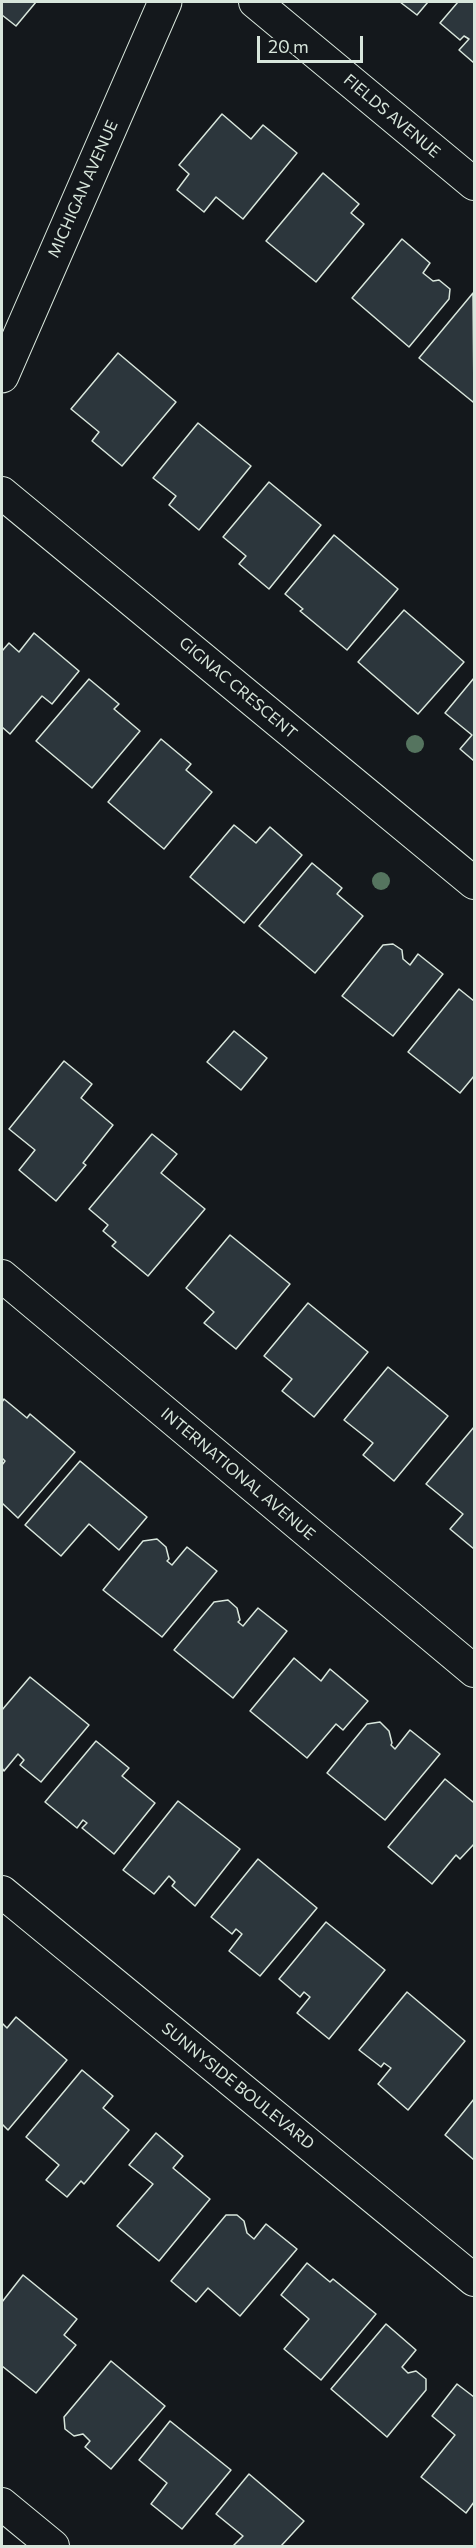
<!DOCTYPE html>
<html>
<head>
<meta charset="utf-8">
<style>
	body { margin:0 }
	#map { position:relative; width:476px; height:2548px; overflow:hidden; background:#14181c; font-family:Commissioner,sans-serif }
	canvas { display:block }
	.frame { position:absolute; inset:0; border:3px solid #d8e6dc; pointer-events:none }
	.scale { position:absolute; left:257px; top:36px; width:106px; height:27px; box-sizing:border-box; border:3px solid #d8e6dc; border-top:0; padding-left:8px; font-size:18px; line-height:21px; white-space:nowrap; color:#d8e6dc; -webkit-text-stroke:4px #14181c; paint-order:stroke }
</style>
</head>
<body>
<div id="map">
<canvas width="476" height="2548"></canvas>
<div class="frame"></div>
<div class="scale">20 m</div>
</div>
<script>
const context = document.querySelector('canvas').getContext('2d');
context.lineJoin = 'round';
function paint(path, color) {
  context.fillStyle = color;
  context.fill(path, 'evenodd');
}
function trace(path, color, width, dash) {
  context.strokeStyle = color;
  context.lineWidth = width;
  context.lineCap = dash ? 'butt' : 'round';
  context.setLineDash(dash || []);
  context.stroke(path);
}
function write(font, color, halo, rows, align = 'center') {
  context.font = font + ' Commissioner,sans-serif';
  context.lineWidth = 4.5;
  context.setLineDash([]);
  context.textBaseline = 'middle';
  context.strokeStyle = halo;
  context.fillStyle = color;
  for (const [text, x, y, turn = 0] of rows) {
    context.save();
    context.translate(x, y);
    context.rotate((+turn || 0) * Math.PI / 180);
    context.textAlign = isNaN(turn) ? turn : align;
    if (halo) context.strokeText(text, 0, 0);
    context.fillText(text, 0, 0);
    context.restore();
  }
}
const building = new Path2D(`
	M2 2H36L16 26 2 15Z
	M400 2H428L417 15Z
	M458 2H474V63L459 50 469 39 464 36 460 40 440 23Z
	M222 114 251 139 263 125 297 153 243 219 216 197 204 212 177 190 189 174 179 165Z
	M323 173 359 204 351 213 364 224 316 282 266 241Z
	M402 239 430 263 423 273 433 281 439 280 450 289 449 299 409 347 352 298Z
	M473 293 474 400 473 402 419 358Z
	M118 353 176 402 122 466 92 441 99 432 71 409Z
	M198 423 251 466 199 530 169 505 176 496 153 478Z
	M269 482 321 525 269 589 239 564 246 556 223 537Z
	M334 535 398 589 347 650 300 611 303 609 285 594Z
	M404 610 464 662 418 714 358 662Z
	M34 633 79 671 52 704 42 696 10 734 2 727V651L9 643 19 652Z
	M474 678V761L460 749 472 735 445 713Z
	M89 679 119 704 114 709 140 731 92 788 36 741Z
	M161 739 191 764 186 770 212 792 164 849 108 802Z
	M234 825 256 843 270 827 302 855 244 923 190 877Z
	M312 863 342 888 337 894 363 916 315 973 259 926Z
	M393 944 402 950 403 959 410 965 418 954 443 974 393 1036 342 996 383 945Z
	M459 989 474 1001V1076L460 1093 408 1052Z
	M234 1031 267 1058 241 1090 207 1062Z
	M64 1061 92 1084 81 1098 113 1125 83 1163 86 1165 56 1201 19 1170 35 1150 9 1129Z
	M152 1134 177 1154 161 1173 205 1209 148 1276 112 1246 116 1242 103 1231 108 1225 89 1209Z
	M230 1235 290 1284 236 1349 204 1323 214 1312 186 1288Z
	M308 1303 368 1352 314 1417 282 1391 292 1379 264 1356Z
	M388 1367 448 1416 394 1481 363 1455 373 1443 344 1420Z
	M4 1399 27 1418 30 1414 75 1452 18 1518 2 1503V1465L5 1461 2 1458V1402Z
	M474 1427V1549L450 1529 463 1514 426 1484Z
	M80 1461 147 1517 119 1550 89 1524 61 1556 25 1525Z
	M157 1539 166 1547 169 1559 167 1561 172 1565 187 1547 217 1571 162 1637 103 1590 143 1541Z
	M228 1600 237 1608 240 1620 238 1622 243 1626 258 1608 287 1631 233 1698 174 1650 214 1602Z
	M294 1658 321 1681 330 1669 368 1701 343 1730 336 1724 307 1758 250 1711Z
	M30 1677 89 1725 41 1782 20 1765 24 1760 18 1754 4 1771 2 1768V1710Z
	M380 1722 389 1731 392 1743 391 1745 395 1749 410 1730 440 1754 385 1820 327 1773 367 1724Z
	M96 1741 129 1768 122 1776 155 1803 114 1854 82 1828 87 1823 83 1820 77 1828 45 1802Z
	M445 1779 473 1802 474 1800V1844L460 1859 456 1855 432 1884 388 1847Z
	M178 1801 240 1849 195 1906 172 1886 175 1882 169 1876 154 1894 123 1870Z
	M258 1859 317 1908 260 1976 229 1951 242 1934 236 1929 232 1934 211 1917Z
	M326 1922 385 1970 329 2039 297 2013 310 1997 304 1992 300 1997 279 1979Z
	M407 1992 465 2041 408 2110 378 2084 391 2068 384 2063 381 2067 359 2050Z
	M16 2017 67 2060 8 2130 2 2124V2026L3 2024 7 2028Z
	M82 2070 113 2096 103 2108 129 2130 84 2184 81 2181 67 2197 46 2180 59 2165 26 2137Z
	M474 2099V2160L445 2135Z
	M156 2133 183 2156 173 2168 210 2199 159 2261 117 2226 153 2184 129 2165Z
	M226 2215H237L244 2221 247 2233 254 2239 266 2224 297 2249 240 2316 208 2288 196 2302 171 2281Z
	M307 2263 330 2282 333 2279 376 2314 321 2380 284 2349 309 2319 281 2295Z
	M23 2275 77 2319 64 2335 76 2345 36 2393 2 2366V2302Z
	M386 2324 416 2350 402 2367 408 2373 416 2371 426 2379V2390L387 2437 331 2389Z
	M111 2361 165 2406 111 2469 85 2447 90 2441 83 2434 74 2436 65 2429 64 2417Z
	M457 2384 474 2397V2502L466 2513 421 2477 455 2435 432 2416Z
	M170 2421 231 2470 182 2529 151 2504 167 2483 139 2460Z
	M249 2474 304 2521 281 2546H233L243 2536 216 2514Z`);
paint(building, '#2c363c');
trace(building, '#d8e6dc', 1.5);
const minor = new Path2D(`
	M255 2 474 184
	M2 493 474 883
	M2 1276 474 1671
	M2 1892 474 2280
	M2 2504 53 2546`);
const tertiary = new Path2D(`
	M2 376 165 2`);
trace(minor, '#d8e6dc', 34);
trace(tertiary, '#d8e6dc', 35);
trace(minor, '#14181c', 32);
trace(tertiary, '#14181c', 33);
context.fillStyle = '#55745f';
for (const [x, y] of [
	[415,744],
	[381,881]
]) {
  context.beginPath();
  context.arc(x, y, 9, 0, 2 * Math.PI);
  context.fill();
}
write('16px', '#d8e6dc', '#14181c', [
	["FIELDS AVENUE",392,116,40],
	["MICHIGAN AVENUE",83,189,-66],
	["GIGNAC CRESCENT",238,688,40],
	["INTERNATIONAL AVENUE",238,1474,40],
	["SUNNYSIDE BOULEVARD",238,2086,39]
]);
</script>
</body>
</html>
